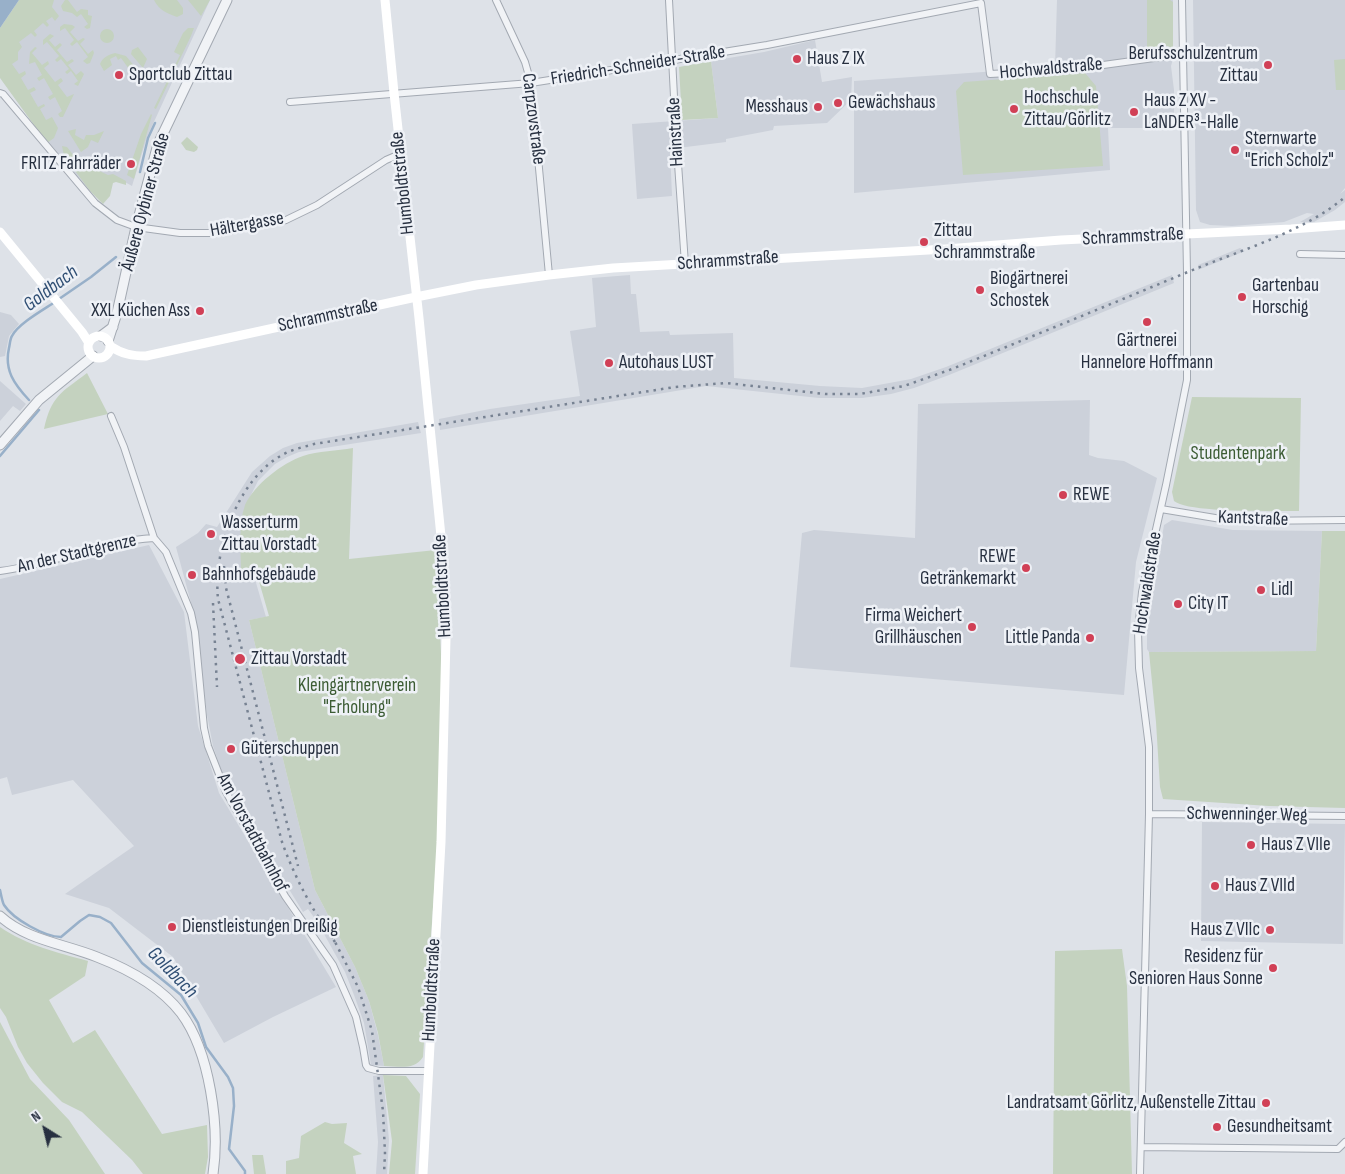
<!DOCTYPE html>
<html>
<head>
<meta charset="utf-8">
<style>
	body { margin:0 }
	#map { position:relative; width:1345px; height:1174px; overflow:hidden; background:#dee2e8; font-family:"Sofia Sans Condensed",sans-serif }
	canvas { display:block }
	.north { position:absolute; left:20px; top:1104px; width:50px; height:50px; -webkit-text-stroke:4px #eef1f6; paint-order:stroke; rotate:324deg; font-size:14px; font-weight:700; line-height:20px; text-align:center; color:#273040 }
	.north::after { content:''; display:block; margin:auto; width:18px; height:22px; background:#273040; clip-path:polygon(50% 0,100% 100%,50% 72%,0 100%) }
</style>
</head>
<body>
<div id="map">
<canvas width="1345" height="1174"></canvas>
<div class="north">N</div>
</div>
<script>
const context = document.querySelector('canvas').getContext('2d');
context.lineJoin = 'round';
function paint(path, color) {
  context.fillStyle = color;
  context.fill(path, 'evenodd');
}
function trace(path, color, width, dash) {
  context.strokeStyle = color;
  context.lineWidth = width;
  context.lineCap = dash ? 'butt' : 'round';
  context.setLineDash(dash || []);
  context.stroke(path);
}
function write(font, color, halo, rows, align = 'center') {
  context.font = font + ' "Sofia Sans Condensed",sans-serif';
  context.lineWidth = 5;
  context.setLineDash([]);
  context.textBaseline = 'middle';
  context.strokeStyle = halo;
  context.fillStyle = color;
  for (const [text, x, y, turn = 0] of rows) {
    context.save();
    context.translate(x, y);
    context.rotate((+turn || 0) * Math.PI / 180);
    context.textAlign = isNaN(turn) ? turn : align;
    if (halo) context.strokeText(text, 0, 0);
    context.fillText(text, 0, 0);
    context.restore();
  }
}
paint(new Path2D(`
	M43 0H210L147 137 132 186 114 176 100 183 89 195 53 151 2 80 8 55Z
	M1057 0H1173V59L1171 66 1174 90V128H1108L1110 170 854 193V81L1055 67Z
	M1193 0H1345V188L1340 194 1345 190V202L1335 210 1314 222H1300L1314 214 1307 213 1284 222 1232 226 1210 225 1200 222 1196 210Z
	M815 40 822 82 852 77 851 100 827 123 774 126 773 130 726 139V142L670 149 672 196 637 199 632 124 718 118 711 61 764 52Z
	M1240 248 1245 251 1198 270V265Z
	M630 275 631 294H636L640 332 669 331 670 335 733 333 734 378 820 386 862 388 911 379 946 367 1172 275 1174 283 949 375 914 388 891 394 862 398H819L706 386 440 430 439 419 490 409 580 396 570 331 596 327 592 278Z
	M0 312 11 315 19 324 9 336 5 356 0 357Z
	M0 381 26 404 20 411 13 406 0 421Z
	M1090 400 1089 455 1098 458 1124 461 1157 478 1136 562 1124 695 790 667 802 533 814 530 915 538 918 404Z
	M418 422 421 433 299 452 287 457 275 464 258 481 245 507 241 525V571L252 569 266 617 249 620 315 890 355 967 369 1001 378 1035 384 1066 371 1065 364 1023 354 995 345 972 318 923 308 909 303 912 228 790 213 746 207 715 194 614 176 547 198 533 206 524 217 527 252 472 270 456 283 448 297 443Z
	M1172 520 1233 530 1322 531 1316 651 1149 652 1147 649V613L1153 590 1164 525Z
	M149 545 184 612 198 726 219 793 336 987 273 1017 224 1043 173 957 109 908 65 894 134 846 73 780 12 795 7 777 0 779V579Z
	M1202 822 1345 824 1343 944 1201 941Z
	M383 1075 389 1140 387 1174H376L378 1142 373 1076Z`), '#ccd1da');
paint(new Path2D(`
	M19 0H54L52 7 59 16 55 21 52 17 46 21 49 25 47 27 43 23 34 31 37 35 35 37 31 33 19 42 22 47 18 52V60L12 64 19 74 25 71 26 74 21 78 28 90 34 87 36 90 30 93 38 107 44 104 45 106 40 109 46 120 52 117 58 128 54 138 47 143 0 78V28Z
	M65 0H68L77 12 81 9 88 10V15L92 16 90 28 87 29 84 27 88 24 81 14 77 17 72 13 63 11 61 6Z
	M154 0H177L183 8V14L177 17C166 13 159 10 154 0Z
	M188 0H210L201 16Z
	M1147 0H1170L1173 2V50L1170 51 1168 46 1147 49Z
	M64 24 72 25 75 27 70 32 78 41 83 38 85 39 80 44 88 54 93 50 94 53 90 63 87 64 83 61 88 57 77 42 72 46 70 44 74 40 65 28 60 31V27Z
	M188 28H194L191 36 156 109 154 108 180 55 174 52 183 33Z
	M100 36a7 7 0 1 1 14 0a7 7 0 1 1-14 0Z
	M50 34 54 36 49 40 55 47 60 43 62 45 57 50 67 62 72 59 74 61 68 65 76 75 81 71 84 74 78 86 74 84 78 81 71 71 67 74 65 72 69 69 61 59 57 62 55 60 59 56 47 42 43 45V40Z
	M35 47 37 48 32 53 42 65 48 61 49 64 44 68 55 82 61 78 63 81 58 85 67 97 74 94 63 117H60L58 114 62 111 55 97 50 100 48 97 53 94 44 78 39 81 37 78 42 75 35 62 29 64 30 52Z
	M138 47 147 59 143 68 131 54 132 50Z
	M115 53 126 56 140 73 137 80 121 58 118 60 116 56 110 59 112 65 104 71 100 64C103 57 108 55 115 53Z
	M1345 59V90H1336L1334 60Z
	M711 61 718 118 682 120 679 67Z
	M1085 73 1096 86 1103 166 963 175 956 91 964 82Z
	M151 114 152 115 134 179 127 175 141 134Z
	M76 129 75 135 84 140 86 135H94L104 131 98 143 91 140 88 147 81 152 68 131Z
	M187 137 198 147 197 150 194 152 186 150 181 143Z
	M62 146 67 147 78 161 108 175 113 174 126 181V185L116 182 113 183 110 196 103 204 90 191 64 156Z
	M87 373 108 414 44 429C51 396 62 392 87 373Z
	M1192 397 1301 398 1299 511C1277 511 1188 513 1174 501L1172 492Z
	M353 448 349 559 436 550 443 695 441 788 423 1057C414 1071 398 1066 384 1066L378 1033 369 1001 355 967 315 890 249 620 269 616 256 571 259 569 241 571C241 550 238 525 245 505 254 485 282 463 303 456 318 451 337 451 353 448Z
	M1322 531H1345V808L1269 806 1163 799 1160 787 1156 722 1149 652 1316 651Z
	M0 927C28 946 56 952 88 961L85 976 49 1000 73 1043 95 1030 162 1134 207 1125 208 1157 205 1174H143L132 1160 82 1112 62 1102 43 1083 27 1063 18 1047 6 1017 0 1008Z
	M1122 949 1127 986 1132 1174H1053L1055 951Z
	M0 1022 30 1079 69 1120 105 1174H0Z
	M383 1075 406 1076 420 1094 415 1174H389L392 1141Z
	M325 1122 332 1124 347 1123 344 1143 362 1154 353 1156 356 1174H286V1161L299 1158 301 1136Z
	M252 1155H263L266 1174H254Z`), '#c4d2bf');
paint(new Path2D(`
	M0 0H19L0 28Z`), '#98b0c9');
trace(new Path2D(`
	M140 172 148 138 155 123
	M59 299 91 277 116 257
	M29 400C14 384 4 370 9 348 10 344 10 339 12 336 18 324 43 310 55 302
	M0 456 39 410
	M0 890C1 894 2 901 4 905 13 919 45 937 61 937L80 921 89 915 100 917 111 923 142 963 181 995 198 1023 206 1047 228 1077 233 1088 234 1106 229 1149 245 1171V1174`), '#98b0c9', 2.5);
const minor = new Path2D(`
	M496 0 525 62 531 83 549 275
	M669 0 676 135 685 264
	M0 93 3 94 95 203 117 220 136 227 180 233H217L286 220 317 205 386 160 400 154
	M290 102 531 83 767 45 981 3 990 74 1067 70 1183 54
	M1300 254 1345 255
	M111 416 124 447 154 538 166 552 191 613 195 632 204 728 208 746 226 792 285 896 333 965 356 1017 363 1047 366 1065 368 1068 379 1071H428
	M1161 509 1227 520 1247 521 1345 520
	M0 571C52 565 102 541 154 538
	M1149 814 1345 816
	M1141 1147 1338 1149 1345 1142
	M1140 1174 1149 814V747L1139 668 1138 630 1142 592 1166 485 1187 380V272L1182 0`);
const tertiary = new Path2D(`
	M101 336 113 327
	M108 341 117 313 136 227 158 144 227 0
	M0 445 39 400 93 356
	M0 916C26 940 65 944 97 957 128 969 161 987 181 1013 210 1052 220 1127 213 1174`);
trace(minor, '#a3a9b2', 8);
trace(tertiary, '#a3a9b2', 11);
trace(minor, '#f1f3f6', 6);
trace(tertiary, '#f1f3f6', 9);
trace(new Path2D(`
	M385 0 394 93 419 318 442 546 446 638 441 842 423 1174
	M0 232 82 332 89 343
	M88 347a11 11 0 1 1 22 0a11 11 0 1 1-22 0Z
	M110 346C122 354 132 356 146 356L416 297 476 285 549 275 613 268 946 249 1061 240 1291 229 1345 225`), '#fff', 9);
trace(new Path2D(`
	M224 566 226 588 298 866
	M213 603 217 687
	M332 936 358 987 372 1031 383 1111 385 1153 384 1174
	M335 942C313 912 295 878 282 842L218 599C213 549 238 478 284 454 293 449 304 447 314 444L675 387 726 383 825 394H860L904 386 952 369C1033 336 1114 303 1195 269 1242 250 1307 230 1345 197`), '#778292', 2.5, [2.5, 5]);
for (const [x, y, r, color] of [
	[797,59,5,"#d14056"],
	[1268,65,5,"#d14056"],
	[119,75,5,"#d14056"],
	[838,103,5,"#d14056"],
	[818,107,5,"#d14056"],
	[1014,109,5,"#d14056"],
	[1134,112,5,"#d14056"],
	[1235,150,5,"#d14056"],
	[131,164,5,"#d14056"],
	[924,242,5,"#d14056"],
	[980,290,5,"#d14056"],
	[1242,297,5,"#d14056"],
	[200,311,5,"#d14056"],
	[1147,322,5,"#d14056"],
	[609,363,5,"#d14056"],
	[1063,495,5,"#d14056"],
	[211,534,5,"#d14056"],
	[1026,568,5,"#d14056"],
	[192,575,5,"#d14056"],
	[1261,590,5,"#d14056"],
	[1178,604,5,"#d14056"],
	[972,627,5,"#d14056"],
	[1090,638,5,"#d14056"],
	[240,659,6,"#d14056"],
	[231,749,5,"#d14056"],
	[1251,845,5,"#d14056"],
	[1215,886,5,"#d14056"],
	[172,927,5,"#d14056"],
	[1270,930,5,"#d14056"],
	[1273,968,5,"#d14056"],
	[1266,1103,5,"#d14056"],
	[1217,1127,5,"#d14056"]
]) {
  const dot = new Path2D();
  dot.arc(x, y, r, 0, 2 * Math.PI);
  context.fillStyle = color;
  context.fill(dot);
  trace(dot, '#eef1f6', 2);
}
write('19px', '#273040', '#eef1f6', [
	["Berufsschulzentrum",1258,54,"right"],
	["Zittau",1258,76,"right"],
	["Haus Z IX",807,59],
	["Sportclub Zittau",129,75],
	["Hochschule",1024,98],
	["Zittau/Görlitz",1024,120],
	["Haus Z XV -",1144,101],
	["LaNDER³-Halle",1144,123],
	["Gewächshaus",848,103],
	["Messhaus",808,107,"right"],
	["Sternwarte",1245,139],
	["\"Erich Scholz\"",1245,161],
	["FRITZ Fahrräder",121,164,"right"],
	["Zittau",934,231],
	["Schrammstraße",934,253],
	["Biogärtnerei",990,279],
	["Schostek",990,301],
	["Gartenbau",1252,286],
	["Horschig",1252,308],
	["XXL Küchen Ass",190,311,"right"],
	["Gärtnerei",1147,341,"center"],
	["Hannelore Hoffmann",1147,363,"center"],
	["Autohaus LUST",619,363],
	["REWE",1073,495],
	["Wasserturm",221,523],
	["Zittau Vorstadt",221,545],
	["REWE",1016,557,"right"],
	["Getränkemarkt",1016,579,"right"],
	["Bahnhofsgebäude",202,575],
	["Lidl",1271,590],
	["City IT",1188,604],
	["Firma Weichert",962,616,"right"],
	["Grillhäuschen",962,638,"right"],
	["Little Panda",1080,638,"right"],
	["Zittau Vorstadt",251,659],
	["Güterschuppen",241,749],
	["Haus Z VIIe",1261,845],
	["Haus Z VIId",1225,886],
	["Dienstleistungen Dreißig",182,927],
	["Haus Z VIIc",1260,930,"right"],
	["Residenz für",1263,957,"right"],
	["Senioren Haus Sonne",1263,979,"right"],
	["Landratsamt Görlitz, Außenstelle Zittau",1256,1103,"right"],
	["Gesundheitsamt",1227,1127]
], 'left');
write('19px', '#273040', '#eef1f6', [
	["Friedrich-Schneider-Straße",638,66,-9],
	["Hochwaldstraße",1051,69,-5],
	["Carpzovstraße",533,119,83],
	["Hainstraße",676,132,-93],
	["Humboldtstraße",403,183,-96],
	["Äußere Oybiner Straße",146,202,-75],
	["Hältergasse",247,225,-10],
	["Schrammstraße",1133,237,-3],
	["Schrammstraße",728,261,-4],
	["Schrammstraße",328,316,-12],
	["Kantstraße",1253,519,2],
	["An der Stadtgrenze",77,554,-13],
	["Hochwaldstraße",1148,583,-81],
	["Humboldtstraße",443,586,-93],
	["Schwenninger Weg",1247,815,1],
	["Am Vorstadtbahnhof",252,833,62],
	["Humboldtstraße",432,990,-87]
]);
write('19px', '#3c5c34', '#eef1f6', [
	["Studentenpark",1238,454],
	["Kleingärtnerverein",357,686],
	["\"Erholung\"",357,708]
]);
write('italic 20px', '#304f74', '#eef1f6', [
	["Goldbach",51,289,-37],
	["Goldbach",172,973,46]
]);
</script>
</body>
</html>
